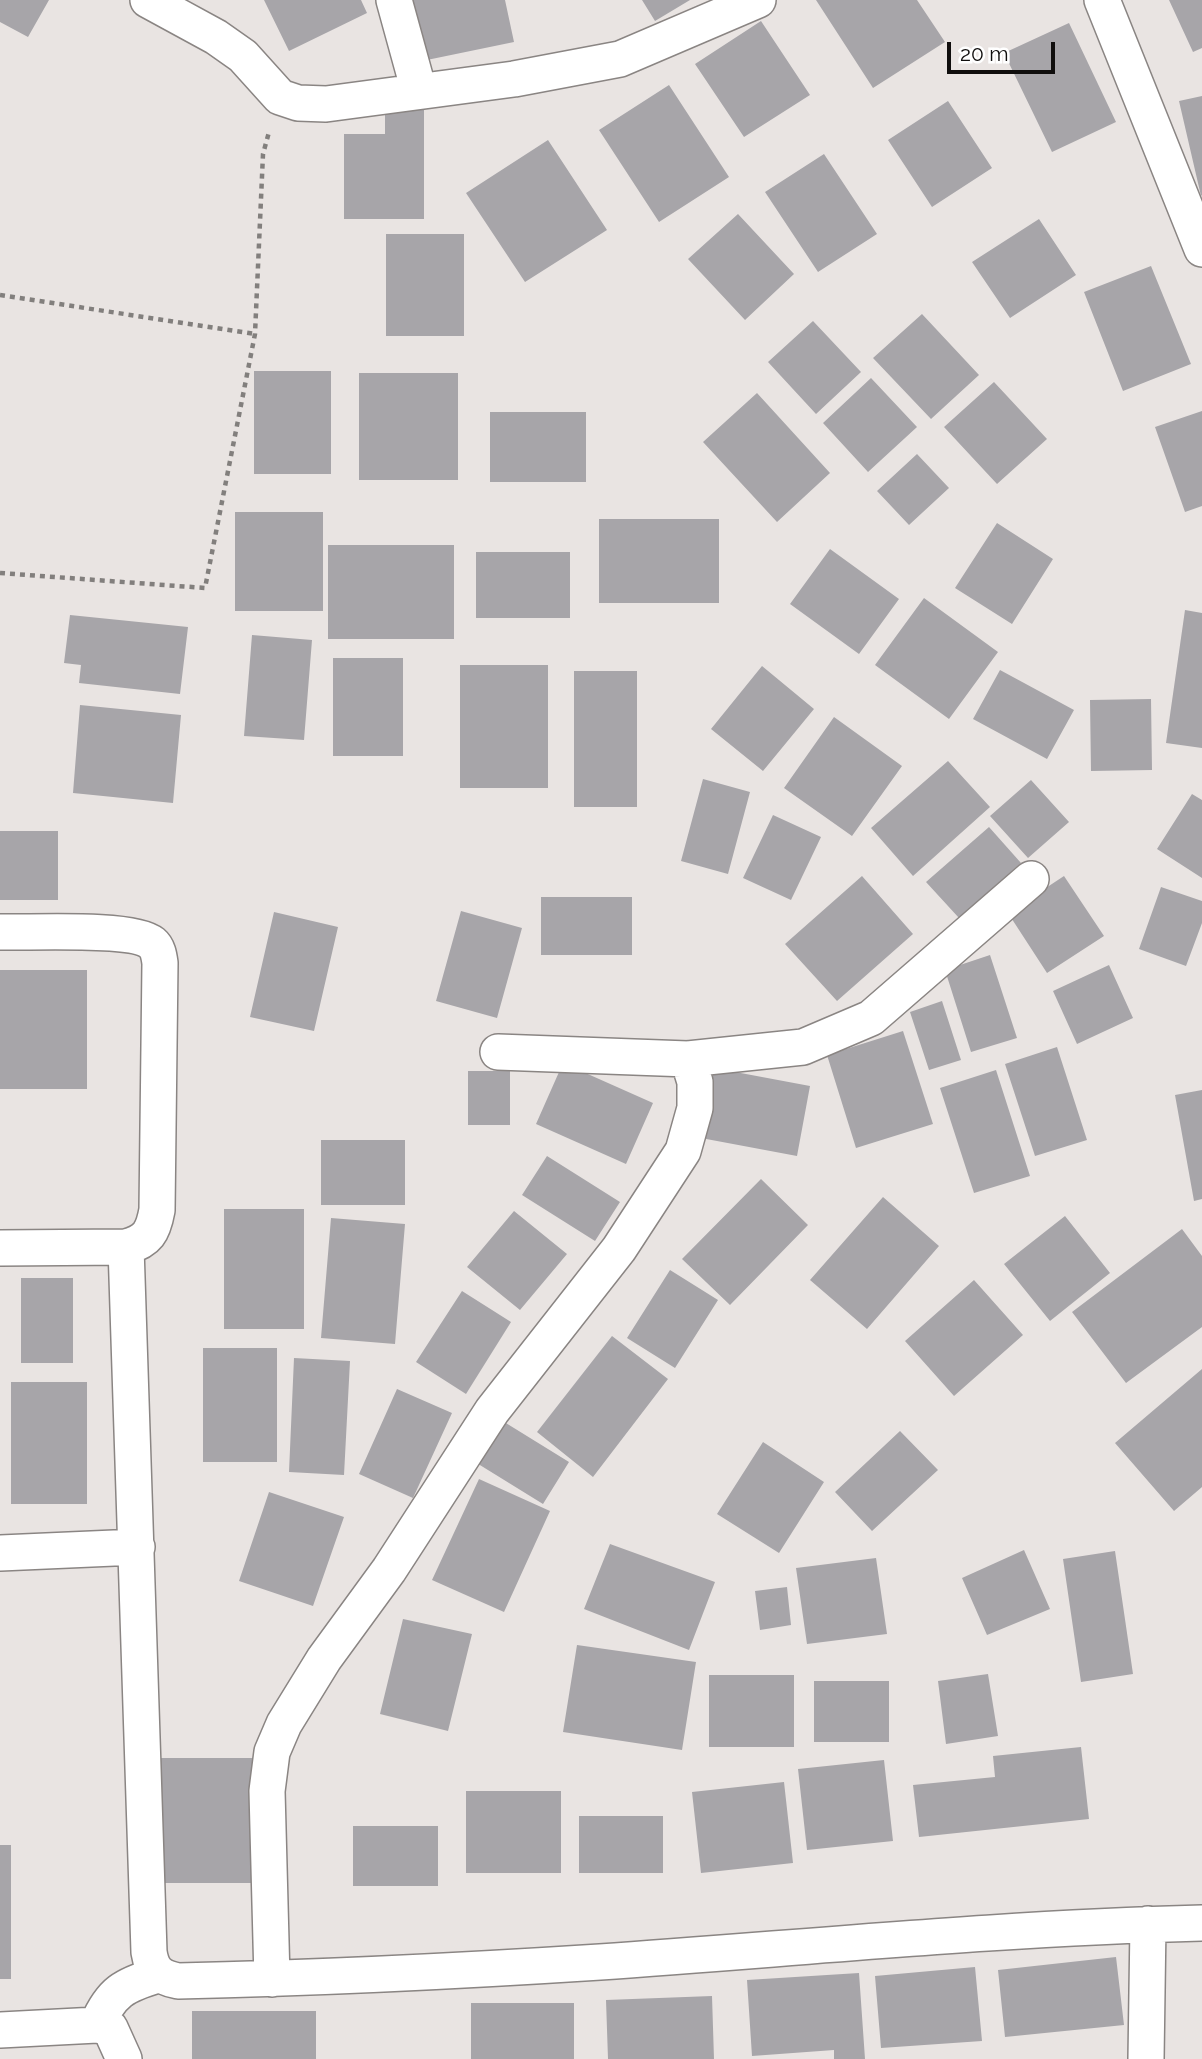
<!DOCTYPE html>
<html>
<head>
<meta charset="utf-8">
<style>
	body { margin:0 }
	#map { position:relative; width:1202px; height:2059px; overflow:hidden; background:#e9e4e2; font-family:Raleway,sans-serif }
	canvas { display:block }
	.scale { position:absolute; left:947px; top:42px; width:108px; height:32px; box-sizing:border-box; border:4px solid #100e0d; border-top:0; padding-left:9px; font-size:21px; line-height:24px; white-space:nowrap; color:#100e0d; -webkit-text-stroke:5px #fff; paint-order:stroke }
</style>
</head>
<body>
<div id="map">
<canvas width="1202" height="2059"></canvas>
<div class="scale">20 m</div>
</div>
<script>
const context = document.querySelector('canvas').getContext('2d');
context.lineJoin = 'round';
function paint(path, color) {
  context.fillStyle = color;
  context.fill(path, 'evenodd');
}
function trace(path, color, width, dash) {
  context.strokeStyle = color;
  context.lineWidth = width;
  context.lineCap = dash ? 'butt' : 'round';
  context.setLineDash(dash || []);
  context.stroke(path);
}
paint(new Path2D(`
	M0 0H49L28 37 0 22Z
	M264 0H361L367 13 289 51Z
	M409 0H505L514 42 422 61Z
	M642 0H690L655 21Z
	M816 0H917L945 42 873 88Z
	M1169 0H1202V48L1193 52Z
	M761 21 810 95 744 137 695 64Z
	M1069 23 1116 122 1052 152 1004 53Z
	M669 85 729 177 659 222 599 130Z
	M1202 96V195L1201 196 1179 101Z
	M948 101 992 168 932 207 888 140Z
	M385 106H424V219H344V134H385Z
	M548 140 607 230 525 282 466 193Z
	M824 154 877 234 818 272 765 192Z
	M738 214 794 274 745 320 688 259Z
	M1039 219 1076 275 1010 318 972 262Z
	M386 234H464V336H386Z
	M1151 266 1191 364 1123 391 1084 292Z
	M922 314 979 375 931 419 873 358Z
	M813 321 861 372 816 414 768 362Z
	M254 371H331V474H254Z
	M359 373H458V480H359Z
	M871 378 917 427 868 472 823 423Z
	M994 382 1047 439 997 484 944 427Z
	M757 393 830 473 777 522 703 442Z
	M1202 411V506L1185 512 1155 427Z
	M490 412H586V482H490Z
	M917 454 949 488 909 525 877 491Z
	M235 512H323V611H235Z
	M599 519H719V603H599Z
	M997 523 1053 559 1012 624 955 588Z
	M328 545H454V639H328Z
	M830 549 899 599 859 654 790 604Z
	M476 552H570V618H476Z
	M924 598 998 652 949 719 875 665Z
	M1185 610 1202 613V748L1166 743Z
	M70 615 188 627 180 694 79 683 81 665 64 663Z
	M252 635 312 640 304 740 244 736Z
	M333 658H403V756H333Z
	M460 665H548V788H460Z
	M762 666 814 709 763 771 711 729Z
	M1000 670 1074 710 1047 759 973 719Z
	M574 671H637V807H574Z
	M1151 699 1152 770 1091 771 1090 700Z
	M80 705 181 715 173 803 73 793Z
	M834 717 902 766 852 836 784 788Z
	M948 761 990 807 913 876 871 828Z
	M703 779 750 792 728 874 681 861Z
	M1031 780 1069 822 1028 858 990 816Z
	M1192 794 1202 800V878L1157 849Z
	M773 815 821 837 791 900 743 878Z
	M989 827 1021 863 959 918 926 882Z
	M0 831H58V900H0Z
	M862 876 913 934 837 1001 785 944Z
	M1064 876 1104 936 1047 973 1008 913Z
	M1161 887 1202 901V923L1186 966 1139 949Z
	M541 897H632V955H541Z
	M461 911 522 928 497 1018 436 1001Z
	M274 912 338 927 314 1031 250 1017Z
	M990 955 1017 1038 971 1052 945 970Z
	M1109 965 1133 1018 1077 1044 1053 991Z
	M0 970H87V1089H0Z
	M942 1001 961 1060 929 1070 910 1012Z
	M903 1031 933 1124 856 1148 827 1055Z
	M1057 1047 1087 1140 1035 1156 1005 1064Z
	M563 1063 653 1103 626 1164 536 1124Z
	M714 1068 810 1086 797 1156 701 1138Z
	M996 1070 1030 1176 974 1193 940 1088Z
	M468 1071H510V1125H468Z
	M1202 1090V1199L1194 1201 1175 1095Z
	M321 1140H405V1205H321Z
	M547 1156 620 1202 595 1241 522 1195Z
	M761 1179 808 1225 730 1305 682 1259Z
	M883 1197 939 1246 867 1329 810 1280Z
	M224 1209H304V1329H224Z
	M514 1211 567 1254 520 1310 467 1267Z
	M1065 1216 1110 1273 1050 1321 1004 1264Z
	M331 1218 405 1224 395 1344 321 1338Z
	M1182 1229 1202 1256V1327L1126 1383 1072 1312Z
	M670 1270 718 1300 675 1368 627 1338Z
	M21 1278H73V1363H21Z
	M974 1280 1023 1335 954 1396 905 1341Z
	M462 1291 511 1322 466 1394 416 1362Z
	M612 1336 668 1379 593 1477 537 1432Z
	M203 1348H277V1462H203Z
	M294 1358 350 1361 344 1475 289 1472Z
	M1202 1369V1487L1174 1511 1115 1443Z
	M11 1382H87V1504H11Z
	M397 1389 452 1413 413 1498 359 1474Z
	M501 1420 569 1462 543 1504 475 1462Z
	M900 1431 938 1470 872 1531 835 1492Z
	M763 1442 824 1482 779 1553 717 1514Z
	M479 1479 550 1511 504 1612 432 1580Z
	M269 1492 344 1517 313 1606 239 1581Z
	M610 1544 715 1582 689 1650 584 1609Z
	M1024 1550 1050 1609 987 1635 962 1578Z
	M1115 1551 1133 1674 1081 1682 1063 1559Z
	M876 1558 887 1634 807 1644 796 1568Z
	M787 1587 791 1625 760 1630 755 1591Z
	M403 1619 472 1634 448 1731 380 1714Z
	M577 1645 696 1662 682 1750 563 1732Z
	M988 1674 998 1736 946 1744 938 1681Z
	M709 1675H794V1747H709Z
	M814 1681H889V1742H814Z
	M1081 1747 1089 1819 919 1837 913 1785 995 1777 993 1756Z
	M157 1758H256V1883H157Z
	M884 1760 893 1841 807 1850 798 1769Z
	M784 1782 793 1863 701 1873 692 1792Z
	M466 1791H561V1873H466Z
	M579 1816H663V1873H579Z
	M353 1826H438V1886H353Z
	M0 1845H11V1979H0Z
	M1116 1957 1124 2025 1005 2037 998 1970Z
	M975 1967 982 2041 881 2048 875 1976Z
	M859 1973 865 2059H834V2050L752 2056 747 1980Z
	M712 1996 714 2059H608L606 2000Z
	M471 2003H574V2059H471Z
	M192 2011H316V2059H192Z`), '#a7a5a9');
const minor = new Path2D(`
	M148 0 216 37 243 56 280 97 298 103 326 104 514 79 620 59 758 0
	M394 0 419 91
	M1102 0 1202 249
	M0 932C29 933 133 927 152 943 158 948 159 956 160 963L157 1210C153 1232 148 1241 126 1247L149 1952C152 1971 159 1977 178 1981 319 1978 460 1971 600 1962 801 1948 1001 1928 1202 1923
	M498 1052 688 1059 803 1047 871 1018 1031 879
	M0 1248 126 1247
	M0 1553 137 1547
	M272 1979 267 1791 272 1752 284 1724 324 1659 389 1570 492 1411 619 1249 683 1151 695 1108V1082L688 1059
	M97 2025C111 1992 124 1985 158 1975
	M0 2030 97 2025 110 2028 124 2059
	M1146 2059 1148 1924`);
trace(minor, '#8a8583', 38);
trace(new Path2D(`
	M0 295 255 334
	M0 573 205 588 255 334 263 154 269 132`), '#827f7d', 4.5, [5, 5]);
trace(minor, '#fff', 35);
</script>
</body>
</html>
